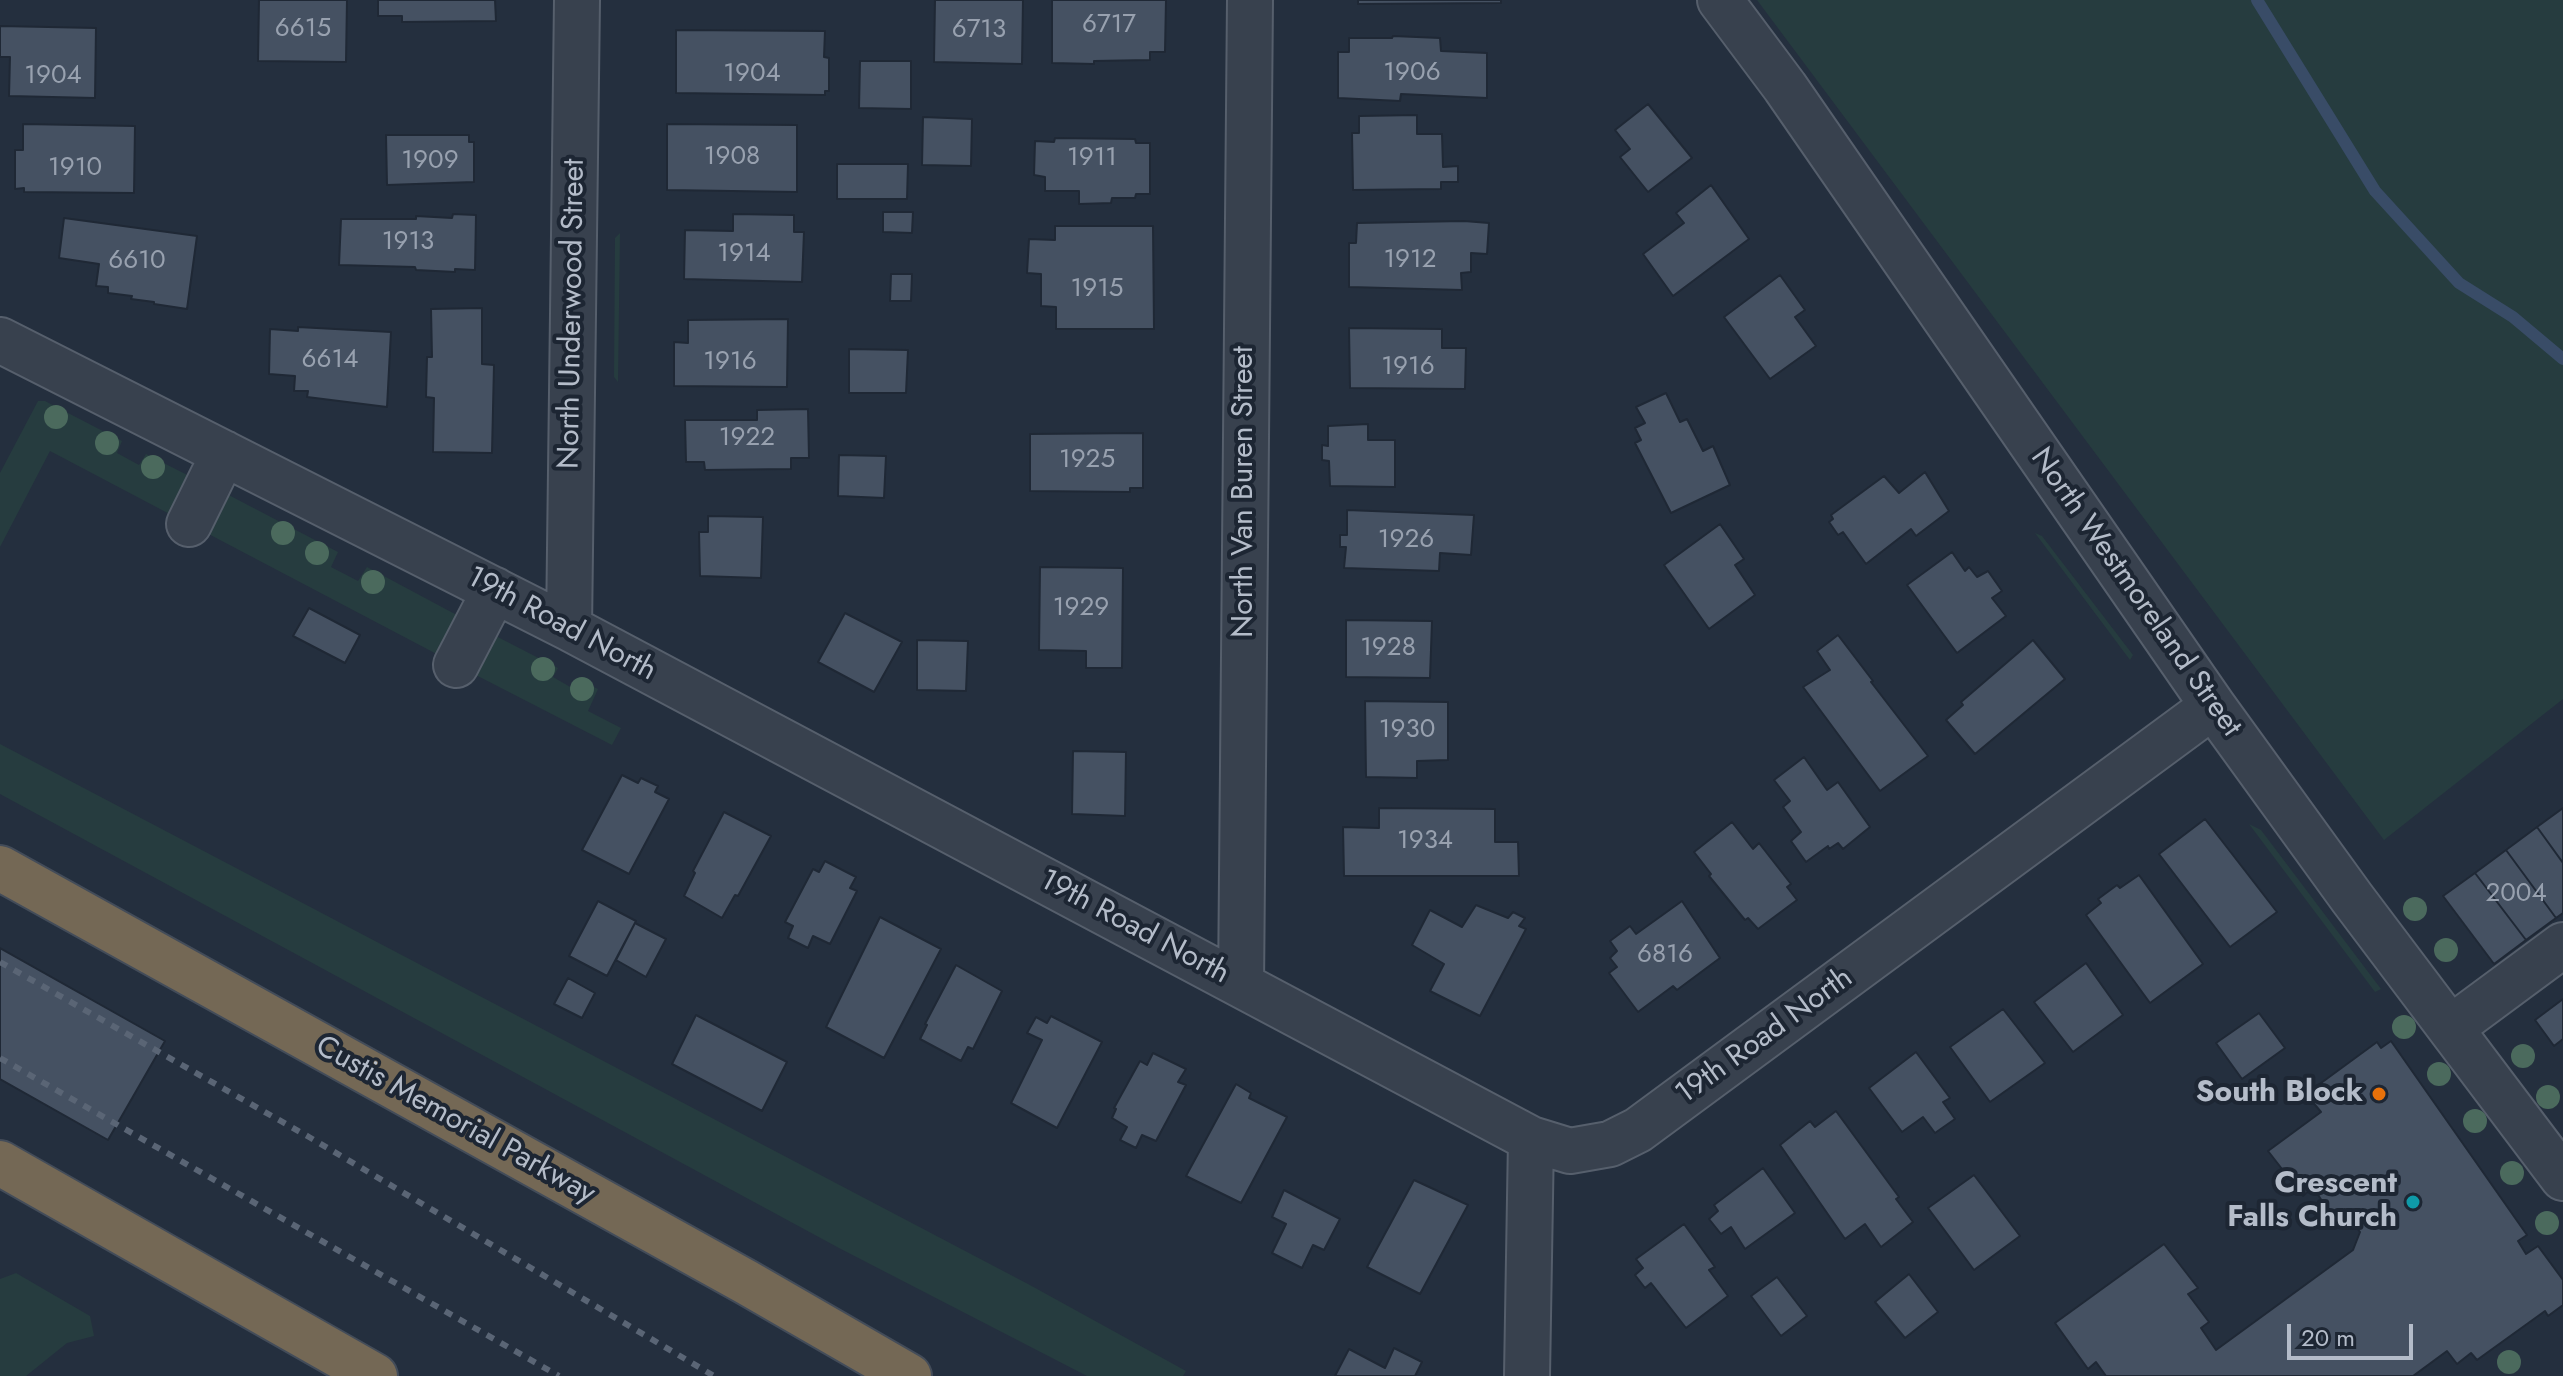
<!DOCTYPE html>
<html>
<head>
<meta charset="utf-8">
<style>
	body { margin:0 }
	#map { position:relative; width:2563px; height:1376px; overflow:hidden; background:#242f3e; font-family:Jost,sans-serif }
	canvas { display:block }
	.scale { position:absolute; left:2287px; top:1324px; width:126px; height:36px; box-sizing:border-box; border:4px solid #b4bcc9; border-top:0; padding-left:10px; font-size:24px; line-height:28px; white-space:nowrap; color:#b4bcc9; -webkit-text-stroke:6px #1d2633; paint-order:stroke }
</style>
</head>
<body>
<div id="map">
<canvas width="2563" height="1376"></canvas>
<div class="scale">20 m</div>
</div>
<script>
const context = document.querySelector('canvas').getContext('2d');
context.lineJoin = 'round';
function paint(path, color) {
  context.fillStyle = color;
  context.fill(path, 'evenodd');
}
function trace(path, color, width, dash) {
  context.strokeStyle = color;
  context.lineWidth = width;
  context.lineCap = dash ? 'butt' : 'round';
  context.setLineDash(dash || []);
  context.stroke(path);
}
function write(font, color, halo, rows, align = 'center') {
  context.font = font + ' Jost,sans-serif';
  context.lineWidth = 8;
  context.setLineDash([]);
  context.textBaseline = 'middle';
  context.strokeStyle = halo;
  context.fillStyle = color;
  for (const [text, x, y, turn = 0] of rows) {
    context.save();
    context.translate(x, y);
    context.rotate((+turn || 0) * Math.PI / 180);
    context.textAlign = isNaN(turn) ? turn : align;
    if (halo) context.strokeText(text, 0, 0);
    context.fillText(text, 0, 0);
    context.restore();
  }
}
paint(new Path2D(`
	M1757 0H2563V699L2384 840Z
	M620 233 618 382 614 377 615 238Z
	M38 401H45L122 441 117 453 139 465 146 454 199 481 179 519 50 451 0 547V473Z
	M221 491 338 552 331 567 358 581 367 567 468 621 448 660 201 530Z
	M2035 533 2042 536 2133 655 2130 660Z
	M490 633 558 668 553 677 572 688 577 679 598 689 588 711 621 728 612 745 470 672Z
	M0 744 1028 1284 1186 1371 1183 1376H1087L839 1248 0 794Z
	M2249 824 2261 830 2381 989 2375 992Z
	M16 1273 90 1316 94 1336 67 1343 26 1376H0V1279Z`), '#263c3f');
trace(new Path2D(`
	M2257 0 2375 191 2459 283 2513 317 2563 359`), '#394c67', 12);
const building = new Path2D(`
	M259 0H347L346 62 258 61Z
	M378 0H495L496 21 402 22V16H378Z
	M935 0H1023L1022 64 934 62Z
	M1052 0H1166L1165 52H1150V60L1094 61V64L1052 63Z
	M1358 0H1501V3L1358 4Z
	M0 26 96 28 95 98 9 96 10 57H0Z
	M676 30 825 31 824 57 829 58V91H825V95L676 93Z
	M1393 36 1440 38 1441 51 1487 53V98L1401 94 1400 101 1338 98V52H1349V38H1392Z
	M860 61H911V109L859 108Z
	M1648 104 1692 158 1648 192 1620 157 1630 149 1615 130Z
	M1417 115V134H1442L1443 167 1458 166V182H1441V189L1353 190 1352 133H1359V116Z
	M923 117 972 119 971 166 922 165Z
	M23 124 135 126 134 193 24 192V188L15 189V150H23Z
	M667 124 797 125V192L667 190Z
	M386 135H469V142H474V182L387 185Z
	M1055 138 1135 139 1136 143H1150V194H1136L1135 198H1112L1111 203 1079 204V191H1045V177L1034 175 1035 141 1054 142Z
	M837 164H908L907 199H837Z
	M1711 185 1749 239 1673 296 1643 254 1684 223 1676 213Z
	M883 212H913L912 233 883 232Z
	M453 214 476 215 475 270 455 269V272L416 270 415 267 339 265 341 219H416V216L452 218Z
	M733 214 794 215V232H804L802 282 684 279 685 230 733 231Z
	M64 218 197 236 187 309 154 304V302L131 299 132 296 108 293V287L96 286 99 264 59 258Z
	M1464 221 1489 223 1487 254 1471 253V272L1461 273 1462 290 1349 287V243H1356L1357 223Z
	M1055 226H1153L1154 329H1056V307L1041 306V274L1027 273 1029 239 1055 240Z
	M891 274H912L911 301H890Z
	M1780 275 1805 310 1795 317 1816 346 1770 379 1724 317Z
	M482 308V364L494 365 492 453 433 452 434 398 426 397 427 357H432L431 309Z
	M788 319 787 387 674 386V342L688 343V320Z
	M298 327 391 332 387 407 307 397 308 391H294L295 376 269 374 270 329 298 331Z
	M1349 328 1442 329V348H1466L1465 389 1350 388Z
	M849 349 908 350 906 393H849Z
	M1666 393 1680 422 1687 419 1703 451 1713 446 1730 485 1671 513 1635 443 1641 440 1635 428 1645 423 1636 407Z
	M808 409 809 458H791V469L705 470 704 462H686L685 420H757V410Z
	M1368 424V440H1395V487L1330 486 1329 461 1322 460V445L1328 446V426Z
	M1143 433V488H1130V492L1030 491V434Z
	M839 455 886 456 884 498 838 496Z
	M1925 472 1949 511 1916 536 1911 529 1866 564 1843 532 1838 535 1829 522 1833 519 1831 515 1884 476 1899 493Z
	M1347 510 1474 515 1471 555 1440 553 1439 571 1344 568 1346 547H1340V535H1347Z
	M708 516 763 517 761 578 700 576 699 532H708Z
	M1720 524 1744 559 1735 565 1755 595 1709 629 1664 565Z
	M1952 552 1965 571 1969 567 1977 577 1988 571 2002 591 1992 598 2006 616 1957 653 1907 585Z
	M1040 567 1123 568 1122 668H1086V651L1039 650Z
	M309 608 360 635 345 663 293 636Z
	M845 613 902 642 874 692 818 662Z
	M1346 620 1432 621 1430 678 1346 677Z
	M1838 635 1873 681 1871 682 1928 756 1880 791 1803 687 1830 670 1817 651Z
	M917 640 968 641 966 691 917 690Z
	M2033 640 2065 679 1975 754 1946 720 1963 705 1961 702Z
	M1365 701 1448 702V760L1417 761V778L1366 777Z
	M1073 751 1126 752 1125 816 1072 814Z
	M1804 757 1827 790 1838 782 1870 827 1843 849 1838 843 1829 849 1828 846 1806 862 1791 841 1801 832 1783 807 1790 801 1774 780Z
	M622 775 638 783 641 778 658 786 655 792 669 799 629 874 582 850Z
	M1379 808 1495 809V842H1518L1519 876H1344L1343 827 1379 828Z
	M2563 808V863L2537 827Z
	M724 812 771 836 738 896 735 895 722 918 684 896 695 873 693 871Z
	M2205 819 2277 912 2230 947 2159 854Z
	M1732 822 1753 849 1759 843 1791 884 1787 887 1797 900 1758 929 1748 918 1745 920 1709 876 1711 874 1694 852Z
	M2537 827 2563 863V913L2556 918 2506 850Z
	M2506 850 2556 918 2526 940 2475 873Z
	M825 861 856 877 850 888 857 891 830 944 813 936 808 948 788 938 793 926 785 922 813 869 819 872Z
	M2475 873 2526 940 2494 964 2443 896Z
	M2139 875 2203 964 2150 1003 2086 915 2101 903 2098 899 2117 885 2120 888Z
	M598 901 636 921 607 976 569 956Z
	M1682 901 1720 958 1677 990 1673 986 1638 1012 1609 973 1617 967 1610 958 1617 951 1610 941 1630 926 1636 934Z
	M1476 905 1508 918 1513 912 1525 918 1519 926 1526 929 1480 1016 1430 991 1444 964 1412 945 1430 910 1462 927Z
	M880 917 941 949 884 1058 826 1027Z
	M635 923 666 939 646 977 616 960Z
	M0 948 165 1041 108 1140 0 1079Z
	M2086 963 2123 1015 2073 1052 2034 1002Z
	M956 965 1002 991 973 1049 968 1047 961 1061 920 1039 927 1025 925 1024Z
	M568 978 595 993 582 1018 554 1004Z
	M2563 999V1039L2554 1046 2535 1020Z
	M2003 1009 2045 1063 1990 1102 1950 1047Z
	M2259 1013 2285 1048 2242 1079 2216 1043Z
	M696 1015 787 1062 762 1111 672 1064Z
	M1051 1016 1102 1042 1057 1128 1011 1103 1042 1040 1027 1033 1036 1017 1047 1023Z
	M2391 1041 2527 1235 2518 1241 2526 1254 2538 1246 2563 1280V1305L2548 1316 2545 1311 2477 1360 2471 1353 2457 1364 2447 1351 2413 1376H2106L2096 1362 2088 1369 2055 1323 2164 1244 2198 1288 2188 1294 2209 1322 2201 1328 2216 1350 2353 1250 2360 1232 2342 1209 2331 1215 2313 1187 2303 1196 2268 1151 2321 1112 2306 1094 2377 1042 2381 1048Z
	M1916 1052 1950 1098 1943 1102 1955 1119 1935 1133 1923 1117 1902 1132 1869 1088Z
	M1153 1053 1186 1069 1178 1082 1186 1085 1156 1141 1142 1135 1136 1148 1120 1140 1127 1127 1112 1118 1116 1109 1114 1108 1140 1061 1147 1065Z
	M1236 1084 1251 1093 1249 1098 1287 1117 1241 1203 1186 1176Z
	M1836 1111 1899 1197 1896 1199 1913 1222 1881 1247 1865 1224 1845 1239 1780 1145 1810 1121 1815 1127Z
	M1763 1168 1795 1213 1745 1249 1731 1227 1721 1234 1709 1219 1718 1211 1714 1205Z
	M1974 1175 2020 1236 1974 1270 1928 1208Z
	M1414 1180 1468 1205 1420 1294 1367 1267Z
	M1284 1190 1340 1219 1324 1250 1313 1245 1302 1268 1272 1253 1286 1224 1272 1217Z
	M1684 1224 1715 1267 1709 1270 1728 1296 1686 1328 1651 1283 1645 1288 1635 1275 1643 1268 1636 1259Z
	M1909 1274 1938 1312 1905 1338 1875 1302Z
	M1777 1277 1807 1316 1781 1336 1751 1296Z
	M1394 1348 1422 1362 1415 1376H1335L1349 1349 1385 1368Z`);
paint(building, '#455162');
trace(building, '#1f2835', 2);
const minor = new Path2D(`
	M1720 0 1785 87 2213 706 2352 898 2563 1178
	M0 340 569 628 1531 1139 1570 1151 1610 1144 1638 1130 2213 706
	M189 524 224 453
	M569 628 577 0
	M456 665 495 590
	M1241 985 1250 0
	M2452 1027 2563 945
	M1527 1376 1531 1139`);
const highway = new Path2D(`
	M0 868 746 1282 909 1376
	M0 1163 375 1376`);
trace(minor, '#565f6c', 48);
trace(highway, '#434c59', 48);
trace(minor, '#38414e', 44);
trace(highway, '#746855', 44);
trace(new Path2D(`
	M0 962 309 1137 714 1376
	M0 1058 559 1376`), '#5a6575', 6, [8, 8]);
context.fillStyle = '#4b6a5d';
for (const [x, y] of [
	[56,417],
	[107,443],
	[153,467],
	[283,533],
	[317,553],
	[373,582],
	[543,669],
	[582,689],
	[2415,909],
	[2446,950],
	[2404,1027],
	[2523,1056],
	[2439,1074],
	[2548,1097],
	[2475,1121],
	[2512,1173],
	[2547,1223],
	[2509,1362]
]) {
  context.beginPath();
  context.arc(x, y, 12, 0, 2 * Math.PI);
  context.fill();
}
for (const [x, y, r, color] of [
	[2379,1094,8,"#e8710a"],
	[2413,1202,8,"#0f9aa8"]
]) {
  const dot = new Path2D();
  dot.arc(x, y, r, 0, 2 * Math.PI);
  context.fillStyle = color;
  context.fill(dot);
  trace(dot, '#1d2633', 3);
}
write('26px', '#98a1af', null, [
	["6717",1109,26],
	["6615",303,30],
	["6713",979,31],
	["1906",1412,74],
	["1904",752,75],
	["1904",53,77],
	["1908",732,158],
	["1911",1092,159],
	["1909",430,162],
	["1910",75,169],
	["1913",408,243],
	["1914",744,255],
	["1912",1410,261],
	["6610",137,262],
	["1915",1097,290],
	["6614",330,361],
	["1916",730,363],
	["1916",1408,368],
	["1922",747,439],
	["1925",1087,461],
	["1926",1406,541],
	["1929",1081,609],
	["1928",1388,649],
	["1930",1407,731],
	["1934",1425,842],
	["2004",2516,895],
	["6816",1665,956]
]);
write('30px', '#b4bcc9', '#1d2633', [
	["North Underwood Street",573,314,-89],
	["North Van Buren Street",1245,492,-90],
	["North Westmoreland Street",2135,593,55],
	["19th Road North",561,625,28],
	["19th Road North",1134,928,28],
	["19th Road North",1765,1037,-36],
	["Custis Memorial Parkway",455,1121,29]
]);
write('bold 30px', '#b4bcc9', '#1d2633', [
	["South Block",2363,1094],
	["Crescent",2397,1185],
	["Falls Church",2397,1219]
], 'right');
</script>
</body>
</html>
